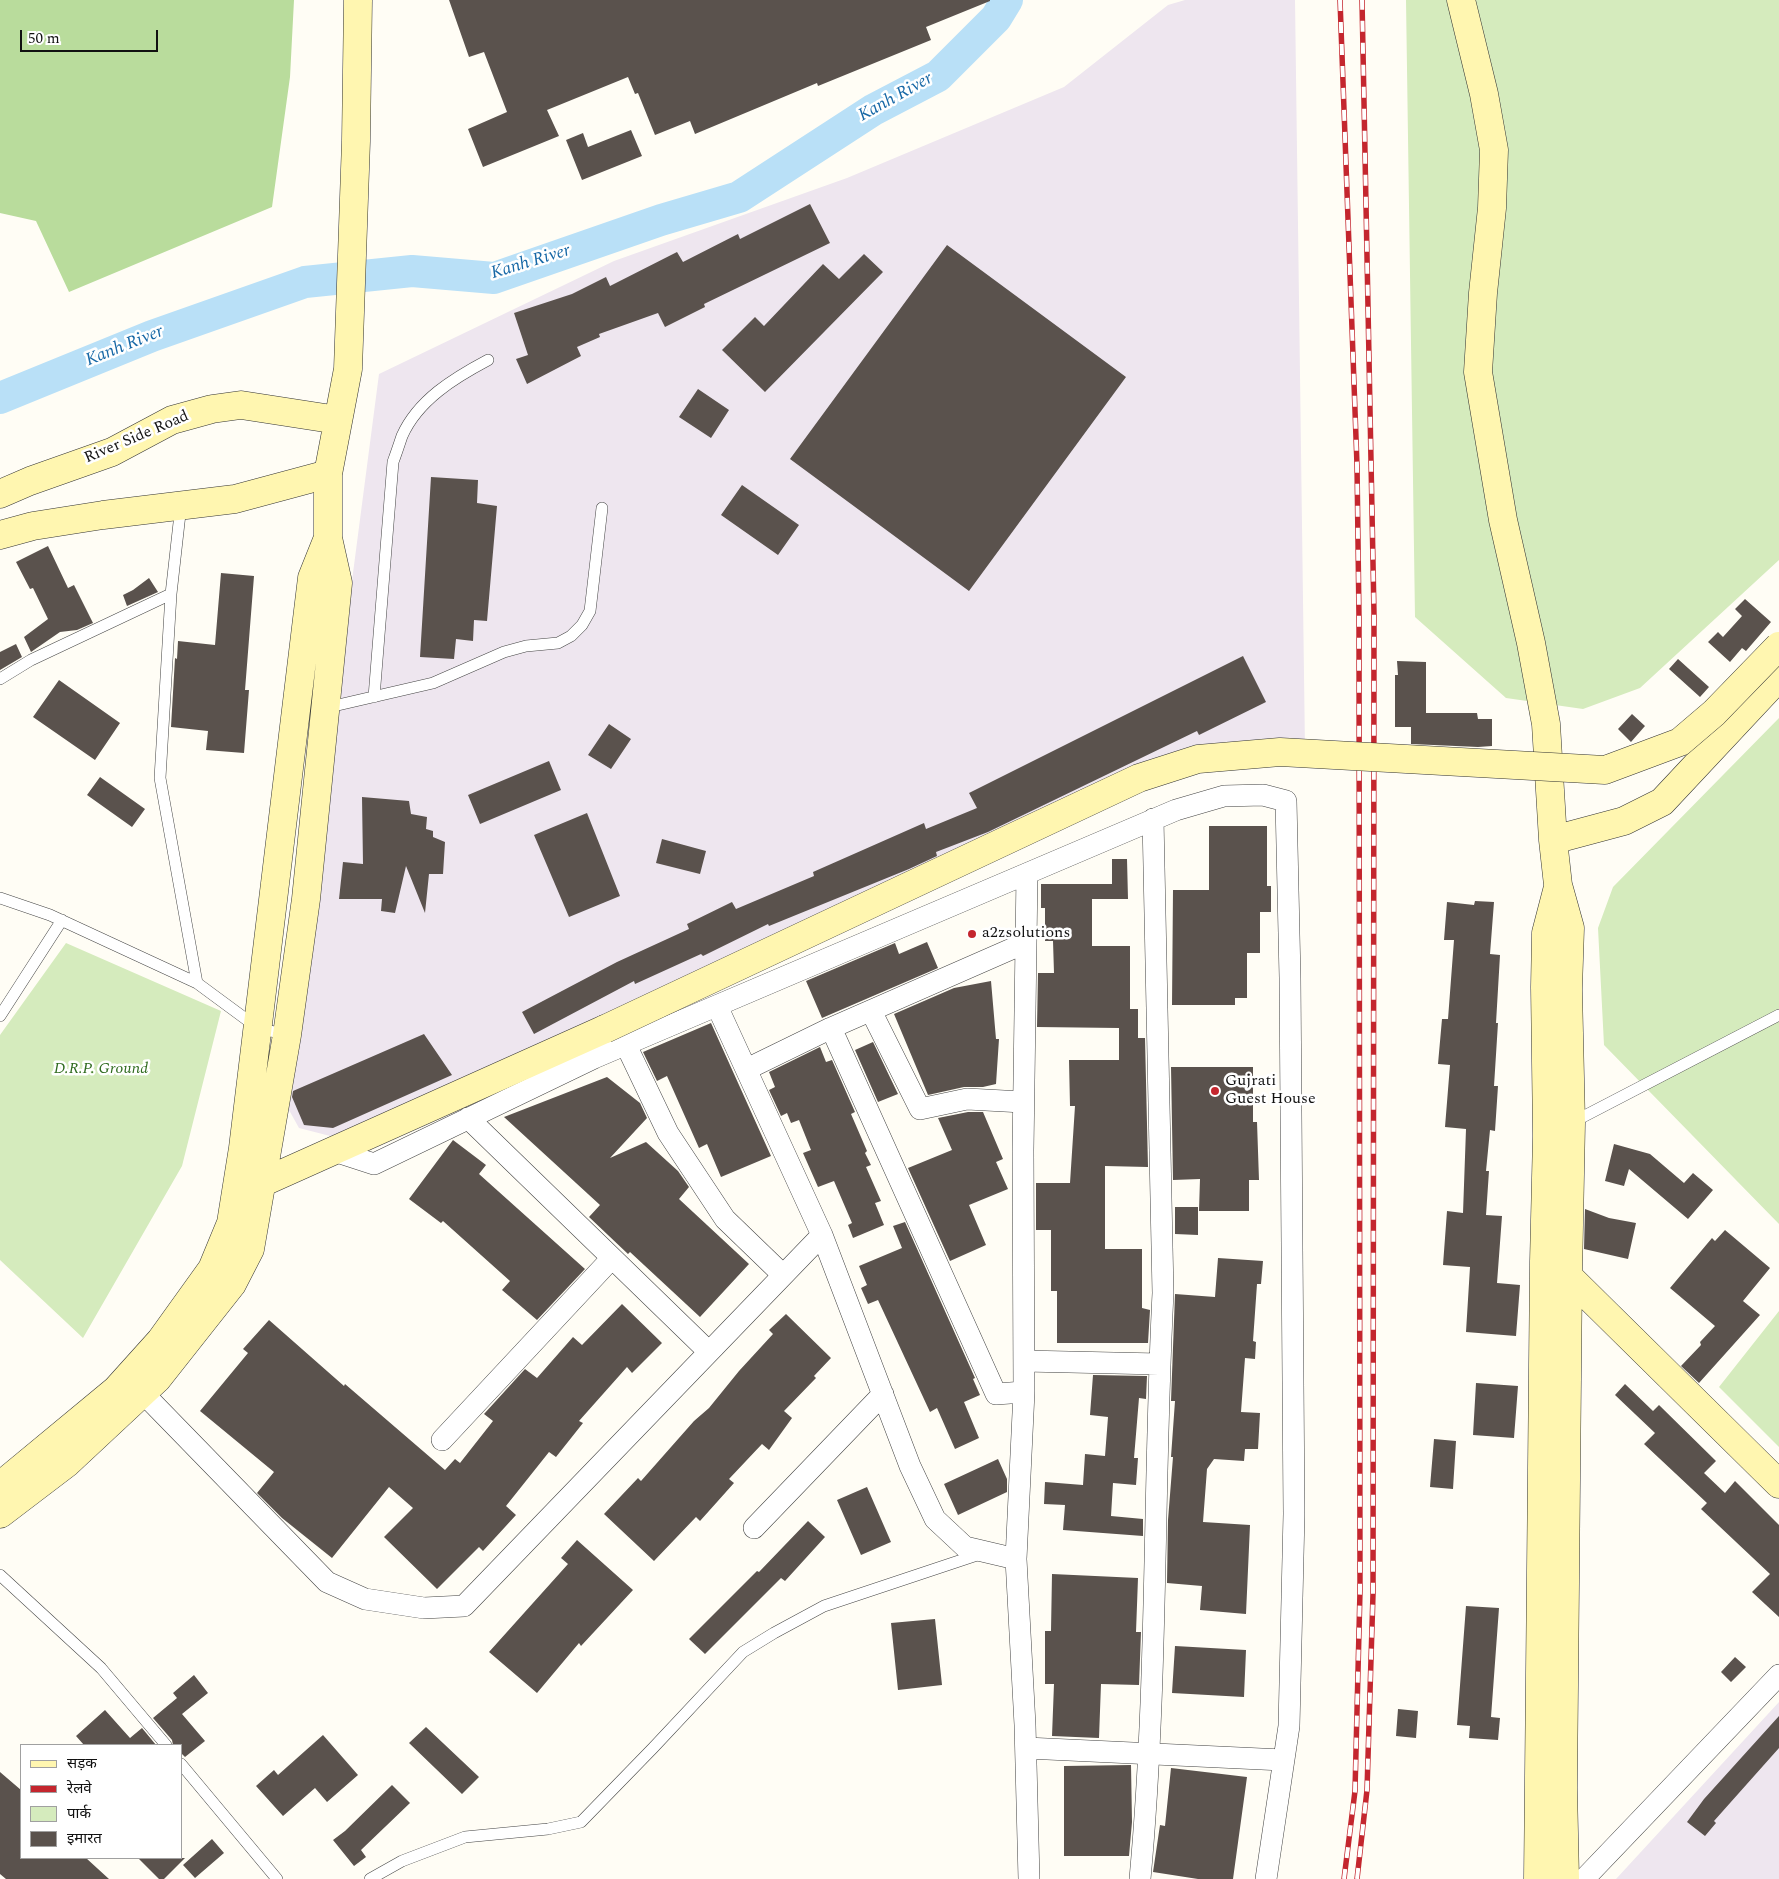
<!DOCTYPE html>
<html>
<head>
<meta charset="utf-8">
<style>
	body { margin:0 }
	#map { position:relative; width:1779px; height:1879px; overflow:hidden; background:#fffdf5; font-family:Spectral,"Noto Sans Devanagari",serif }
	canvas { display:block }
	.legend { position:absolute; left:20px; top:1744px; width:162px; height:115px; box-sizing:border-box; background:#fff; border:1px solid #a0a0a0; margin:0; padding:6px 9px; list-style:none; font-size:15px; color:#111 }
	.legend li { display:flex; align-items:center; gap:10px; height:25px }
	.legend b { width:25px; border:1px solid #a0a0a0 }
	.scale { position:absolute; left:20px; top:30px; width:138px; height:22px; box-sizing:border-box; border:2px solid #111; border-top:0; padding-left:6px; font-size:15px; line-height:18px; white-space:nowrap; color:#111; -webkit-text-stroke:4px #fff; paint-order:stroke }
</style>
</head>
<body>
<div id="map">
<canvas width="1779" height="1879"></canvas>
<ul class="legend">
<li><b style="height:6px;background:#fff6b0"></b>सड़क</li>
<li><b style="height:6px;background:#c4262e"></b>रेलवे</li>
<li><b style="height:14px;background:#d5ebbd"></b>पार्क</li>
<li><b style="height:14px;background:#5a524d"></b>इमारत</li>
</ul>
<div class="scale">50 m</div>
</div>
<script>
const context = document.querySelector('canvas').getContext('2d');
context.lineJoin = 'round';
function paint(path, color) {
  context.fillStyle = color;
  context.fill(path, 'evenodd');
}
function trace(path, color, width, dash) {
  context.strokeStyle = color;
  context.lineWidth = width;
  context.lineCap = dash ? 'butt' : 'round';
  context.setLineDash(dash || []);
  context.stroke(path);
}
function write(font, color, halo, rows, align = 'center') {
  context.font = font + ' Spectral,serif';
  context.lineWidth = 5;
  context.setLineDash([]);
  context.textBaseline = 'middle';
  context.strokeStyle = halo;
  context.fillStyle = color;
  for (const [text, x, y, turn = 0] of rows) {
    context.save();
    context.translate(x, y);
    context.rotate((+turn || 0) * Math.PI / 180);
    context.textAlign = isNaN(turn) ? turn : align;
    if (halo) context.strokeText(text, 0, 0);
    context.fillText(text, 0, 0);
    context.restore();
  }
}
paint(new Path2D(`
	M1185 0H1295L1305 749 1242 745 338 1138 299 1128 284 1101 379 374 614 261 847 178 1064 87 1168 5Z
	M1779 1702V1879H1616Z`), '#eee6ef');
paint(new Path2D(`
	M1406 0H1779V560L1640 688 1583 709 1506 698 1415 617Z
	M1779 718V1224L1604 1045 1598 928 1613 887Z
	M66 943 221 1011 182 1166 83 1338 0 1260V1035Z
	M1779 1311V1447L1719 1387Z`), '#d5ebbd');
paint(new Path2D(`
	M0 0H294L290 77 272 207 69 292 36 221 0 213Z`), '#b9dc9c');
trace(new Path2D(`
	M0 398 152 336 305 282 412 271 494 278 661 220 739 197 873 110 938 76 996 18 1007 0`), '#b9e0f7', 32);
paint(new Path2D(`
	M449 0H990V1L926 27 931 40 818 86 817 83 695 134 690 121 655 135 638 93 635 94 628 77 547 110 559 136 483 167 468 129 507 112 484 52 469 57Z
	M631 130 642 156 582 180 566 140 583 133 588 147Z
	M810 204 830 243 704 304 705 307 665 327 658 313 599 334 600 337 577 347 581 356 527 384 516 359 528 355 514 313 572 294 606 277 610 286 677 252 683 262 738 234 740 239Z
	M947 245 1126 377 969 591 790 459Z
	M864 254 883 272 765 392 722 350 755 317 764 326 823 264 839 279Z
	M698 389 729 410 711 438 679 417Z
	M431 477 478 480 477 503 497 506 487 621 474 620 473 641 456 639 454 659 420 657Z
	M742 485 799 525 778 555 721 515Z
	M48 546 68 588 74 585 93 623 77 630 60 632 31 652 24 637 48 619 33 588 30 589 16 562Z
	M221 573 254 576 245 690H249L244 753 206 750 208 731 171 727 175 658 177 659 178 641 215 645Z
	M149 578 158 592 127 606 123 595 133 590Z
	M1745 599 1771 622 1746 651 1742 648 1730 662 1708 642 1718 632 1723 637 1742 616 1735 609Z
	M16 644 22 657 0 670V652Z
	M1243 656 1266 702 1199 735 1197 731 988 832 936 852 937 856 909 869 769 926 768 924 703 956 701 954 635 984 634 981 534 1034 522 1012 617 962 689 929 687 924 732 902 736 909 814 876 813 872 924 823 926 829 977 808 969 793Z
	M1678 659 1709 687 1700 697 1669 669Z
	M1397 661 1426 662V713H1477L1478 719H1492V746L1478 747 1411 744V727H1395V675H1398Z
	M59 680 120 723 95 760 33 717Z
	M1632 714 1645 726 1631 742 1618 729Z
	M609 724 631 739 611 769 588 755Z
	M549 761 561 790 480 824 468 795Z
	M100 777 145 809 132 827 87 795Z
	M362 797 409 801 411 814 427 817 426 829 433 831V837L445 842 443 874H429L425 913 406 866 395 913 381 911 382 899H339L343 862 363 864Z
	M587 813 620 896 569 917 534 835Z
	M1209 826H1267V886H1271V912H1260V953H1247V998H1235V1005H1172L1173 890H1209Z
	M662 839 706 851 700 874 656 863Z
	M1112 859H1127L1128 899H1092V946H1130V1009H1138V1038H1145L1148 1167 1105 1166V1249H1142V1308L1150 1310 1148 1343H1057V1291H1051V1230H1036V1183H1070L1075 1106H1070L1069 1060H1119V1028L1037 1027 1038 973H1054L1053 941H1045V908H1041V884H1112Z
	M1475 901 1494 902 1490 954 1500 955 1496 1023H1498L1494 1086H1498L1495 1131 1490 1130 1486 1171H1489L1486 1215 1502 1216 1497 1283 1520 1285 1516 1336 1466 1332 1470 1267 1443 1265 1447 1211 1463 1213 1466 1129 1445 1127 1450 1065 1438 1064 1442 1019H1448L1454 940H1444L1447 902 1474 905Z
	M927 942 938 968 822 1018 806 981 895 943 899 954Z
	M991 981 996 1039H999L996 1084 983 1087H964L928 1095 894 1014 954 988Z
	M711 1023 771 1156 721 1177 707 1144 699 1148 667 1076 657 1081 643 1052Z
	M424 1034 452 1075 333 1128 304 1125 292 1097 293 1091Z
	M873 1042 898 1094 878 1102 855 1050Z
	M820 1047 826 1062 832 1060 855 1112 851 1114 867 1151 865 1153 871 1165 866 1167 881 1201 875 1203 884 1225 853 1238 848 1225 852 1223 834 1181 818 1187 803 1153 811 1150 799 1120 791 1123 787 1113 781 1116 769 1090 775 1087 769 1072Z
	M1171 1067H1253V1122H1257L1259 1180H1249V1211H1199L1200 1179 1173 1180Z
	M607 1077 640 1103 647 1118 610 1158 646 1142 678 1171 689 1187 679 1199 749 1264 700 1317 630 1252 628 1254 589 1217 600 1205 504 1117Z
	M968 1112H983L1003 1159 996 1162 1008 1189 969 1205 986 1245 950 1261 908 1168 952 1150 938 1118Z
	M453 1140 486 1165 479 1174 585 1269 537 1320 502 1290 510 1281 443 1221 441 1223 409 1199Z
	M1614 1144 1650 1154 1684 1183 1693 1173 1713 1190 1688 1219 1629 1169 1624 1186 1605 1181Z
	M1175 1207H1198V1235L1175 1234Z
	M1585 1209 1609 1218 1636 1223 1628 1259 1584 1249Z
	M905 1222 975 1378 973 1379 980 1395 964 1402 979 1438 955 1449 937 1408 930 1412 878 1300 868 1304 861 1288 867 1285 859 1266 902 1248 893 1226Z
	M1725 1230 1770 1268 1743 1301 1760 1315 1699 1383 1681 1366 1701 1345 1700 1342 1715 1326 1670 1288 1712 1238 1715 1241Z
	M1218 1258 1263 1261 1261 1284H1257L1253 1341 1256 1342 1255 1359 1245 1358 1241 1412 1260 1413 1258 1449H1245L1244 1461 1214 1459 1207 1469 1203 1522 1250 1525 1246 1614 1200 1610 1202 1586 1167 1583 1168 1520 1173 1457H1171L1175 1401H1171L1175 1294 1215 1297Z
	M622 1304 662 1343 632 1373 627 1367 579 1421 583 1423 556 1457 549 1452 506 1506 516 1515 483 1551 479 1547 437 1589 384 1537 413 1508 389 1487 332 1558 282 1518 257 1493 274 1472 200 1411 248 1353 243 1349 269 1320 344 1386 345 1384 445 1470 455 1459 460 1463 493 1421 484 1414 525 1369 537 1378 573 1337 582 1345Z
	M786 1314 831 1358 814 1376 816 1378 784 1411 792 1418 769 1450 762 1444 729 1479 734 1483 700 1521 696 1517 654 1561 604 1514 638 1478 641 1481 694 1421 709 1408 739 1371 773 1334 769 1330Z
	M1093 1375 1147 1376 1146 1399 1139 1398 1134 1458H1138L1136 1485 1113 1483 1111 1516 1143 1519V1536L1063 1530 1065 1505 1044 1504 1045 1482 1083 1485 1085 1454 1105 1456 1108 1417 1090 1415Z
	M1476 1383 1518 1386 1514 1438 1473 1435Z
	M1625 1384 1653 1411 1659 1405 1716 1461 1704 1473 1725 1493 1735 1481 1779 1525V1617L1752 1592 1770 1574 1701 1509 1707 1503 1644 1444 1655 1433 1615 1395Z
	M1434 1439 1456 1441 1453 1489 1430 1487Z
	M998 1459 1007 1479V1492L958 1515 944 1484Z
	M867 1487 891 1542 861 1555 837 1500Z
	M808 1521 825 1537 785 1581 781 1578 705 1654 689 1639 757 1571 759 1572Z
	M577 1540 633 1590 581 1646 579 1643 537 1693 489 1652 568 1564 561 1558Z
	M1052 1574 1138 1578 1136 1632H1141L1139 1685 1101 1684 1099 1738 1052 1736 1054 1684H1045V1631H1051Z
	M1466 1606 1499 1608 1491 1717 1500 1718 1498 1740 1469 1738 1470 1726 1457 1725Z
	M935 1619 942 1685 898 1690 891 1623Z
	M1175 1646 1246 1650 1244 1697 1172 1693Z
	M1735 1657 1746 1667 1731 1682 1721 1672Z
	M194 1675 208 1693 182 1714 205 1741 185 1757 181 1753V1745H173L172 1740 153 1718 177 1698 173 1693Z
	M1398 1709 1418 1711 1416 1738 1396 1736Z
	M105 1710 130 1738 142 1728 156 1745H84L76 1736Z
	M1779 1716V1748L1714 1821 1716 1823 1705 1836 1687 1822 1704 1799Z
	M426 1727 479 1777 462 1794 409 1743Z
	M323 1735 358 1775 327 1802 315 1788 283 1816 256 1786 274 1770 278 1775Z
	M1131 1765 1132 1822 1129 1856H1064V1766Z
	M1171 1768 1247 1777 1233 1879H1198L1153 1872 1160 1825 1165 1826Z
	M0 1772 21 1790V1858H86L109 1879H6L0 1874Z
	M392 1785 410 1803 361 1850 366 1857 354 1866 333 1840 345 1831Z
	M212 1839 224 1853 195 1878 183 1865Z
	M138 1858H185L164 1879H159Z`), '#5a524d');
const lane = new Path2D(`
	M181 505 171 594 160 778 197 983
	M0 679 31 660 171 594
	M374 697 393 462C396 454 399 445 402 436 418 400 454 378 488 360
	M325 708 433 683 504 652 526 646 558 643 571 636 582 625 590 611 602 508
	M0 898 50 915 197 983 258 1028 287 1035
	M0 1016 62 920
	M1571 1123 1779 1015
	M0 1575 101 1668 166 1745
	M181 1764 277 1879
	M370 1879 402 1861 465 1837 548 1829 581 1822 653 1748 743 1652 774 1633 824 1606 980 1554`);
const street = new Path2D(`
	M1027 874 1023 1150 1024 1392 1016 1559 1025 1725 1029 1879
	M717 1006 822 1235 910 1466 935 1519 965 1547 1016 1559
	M871 1011 920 1109 967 1099 1023 1102
	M831 1028 996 1394 1024 1392
	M626 1045 668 1133 725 1219 783 1275
	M747 1069 831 1028 1025 943
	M468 1118 709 1352
	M334 1151 374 1164 594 1058 1176 810 1224 796 1263 795 1286 801 1290 978 1294 1514 1289 1726 1266 1879
	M1024 1361 1159 1364
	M143 1393 327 1582 365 1599 424 1608 464 1606 822 1235
	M442 1440 612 1258
	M754 1528 883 1394
	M1026 1748 1283 1760
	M1140 1879C1158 1684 1153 1488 1163 1293L1153 819
	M1584 1879 1779 1675`);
const secondary = new Path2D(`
	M1461 0 1484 94 1494 150 1492 208 1483 293 1478 372 1503 520 1531 643 1546 724 1553 840 1558 885 1570 928 1568 989 1571 1123 1568 1276 1563 1788 1565 1879
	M0 494 30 481 112 452 172 420 212 409 241 405 338 420
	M0 535 33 526 103 515 235 499 328 474
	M1553 840 1624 821 1662 802 1779 677
	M248 1189 605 1029
	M1558 1271 1568 1276 1779 1484
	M0 1486 116 1390 161 1340 212 1269 231 1223 243 1148 312 578 328 538
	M0 1514 67 1463 157 1379 232 1284 250 1249 287 1035 306 899 338 583 328 538V474L348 369 356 141 358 0
	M1538 1879 1544 1262 1547 1136 1545 987 1546 933 1558 887`);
trace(lane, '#444', 12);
trace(street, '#444', 22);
trace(secondary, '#333', 29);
trace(lane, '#fff', 11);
trace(street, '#fff', 21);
trace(secondary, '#fff6b0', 28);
const rail = new Path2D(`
	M1340 0 1357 465 1359 618 1360 1591 1355 1791 1344 1879
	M1357 1879 1367 1790 1373 1594 1374 614 1362 0`);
trace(rail, '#c4262e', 5.5);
trace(rail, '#fff', 4, [11]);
const secondaryBridge = new Path2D(`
	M605 1029 1139 778 1198 759 1280 752 1605 770 1680 742 1714 713 1779 646`);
trace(secondaryBridge, '#333', 29, []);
trace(secondaryBridge, '#fff6b0', 28);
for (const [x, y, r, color] of [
	[972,934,5,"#c4262e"],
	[1215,1091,5,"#c4262e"]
]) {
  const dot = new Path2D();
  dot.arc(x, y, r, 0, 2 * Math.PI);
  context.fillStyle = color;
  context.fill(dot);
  trace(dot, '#fff', 2);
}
write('16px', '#111', '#fff', [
	["River Side Road",137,438,-23]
]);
write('16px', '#111', '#fff', [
	["a2zsolutions",982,934],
	["Gujrati",1225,1082],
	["Guest House",1225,1100]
], 'left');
write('italic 16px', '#2f6b1f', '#fff', [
	["D.R.P. Ground",101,1070]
]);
write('italic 18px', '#1768a6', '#fff', [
	["Kanh River",896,98,-29],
	["Kanh River",531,263,-17],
	["Kanh River",125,347,-22]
]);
</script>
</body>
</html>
